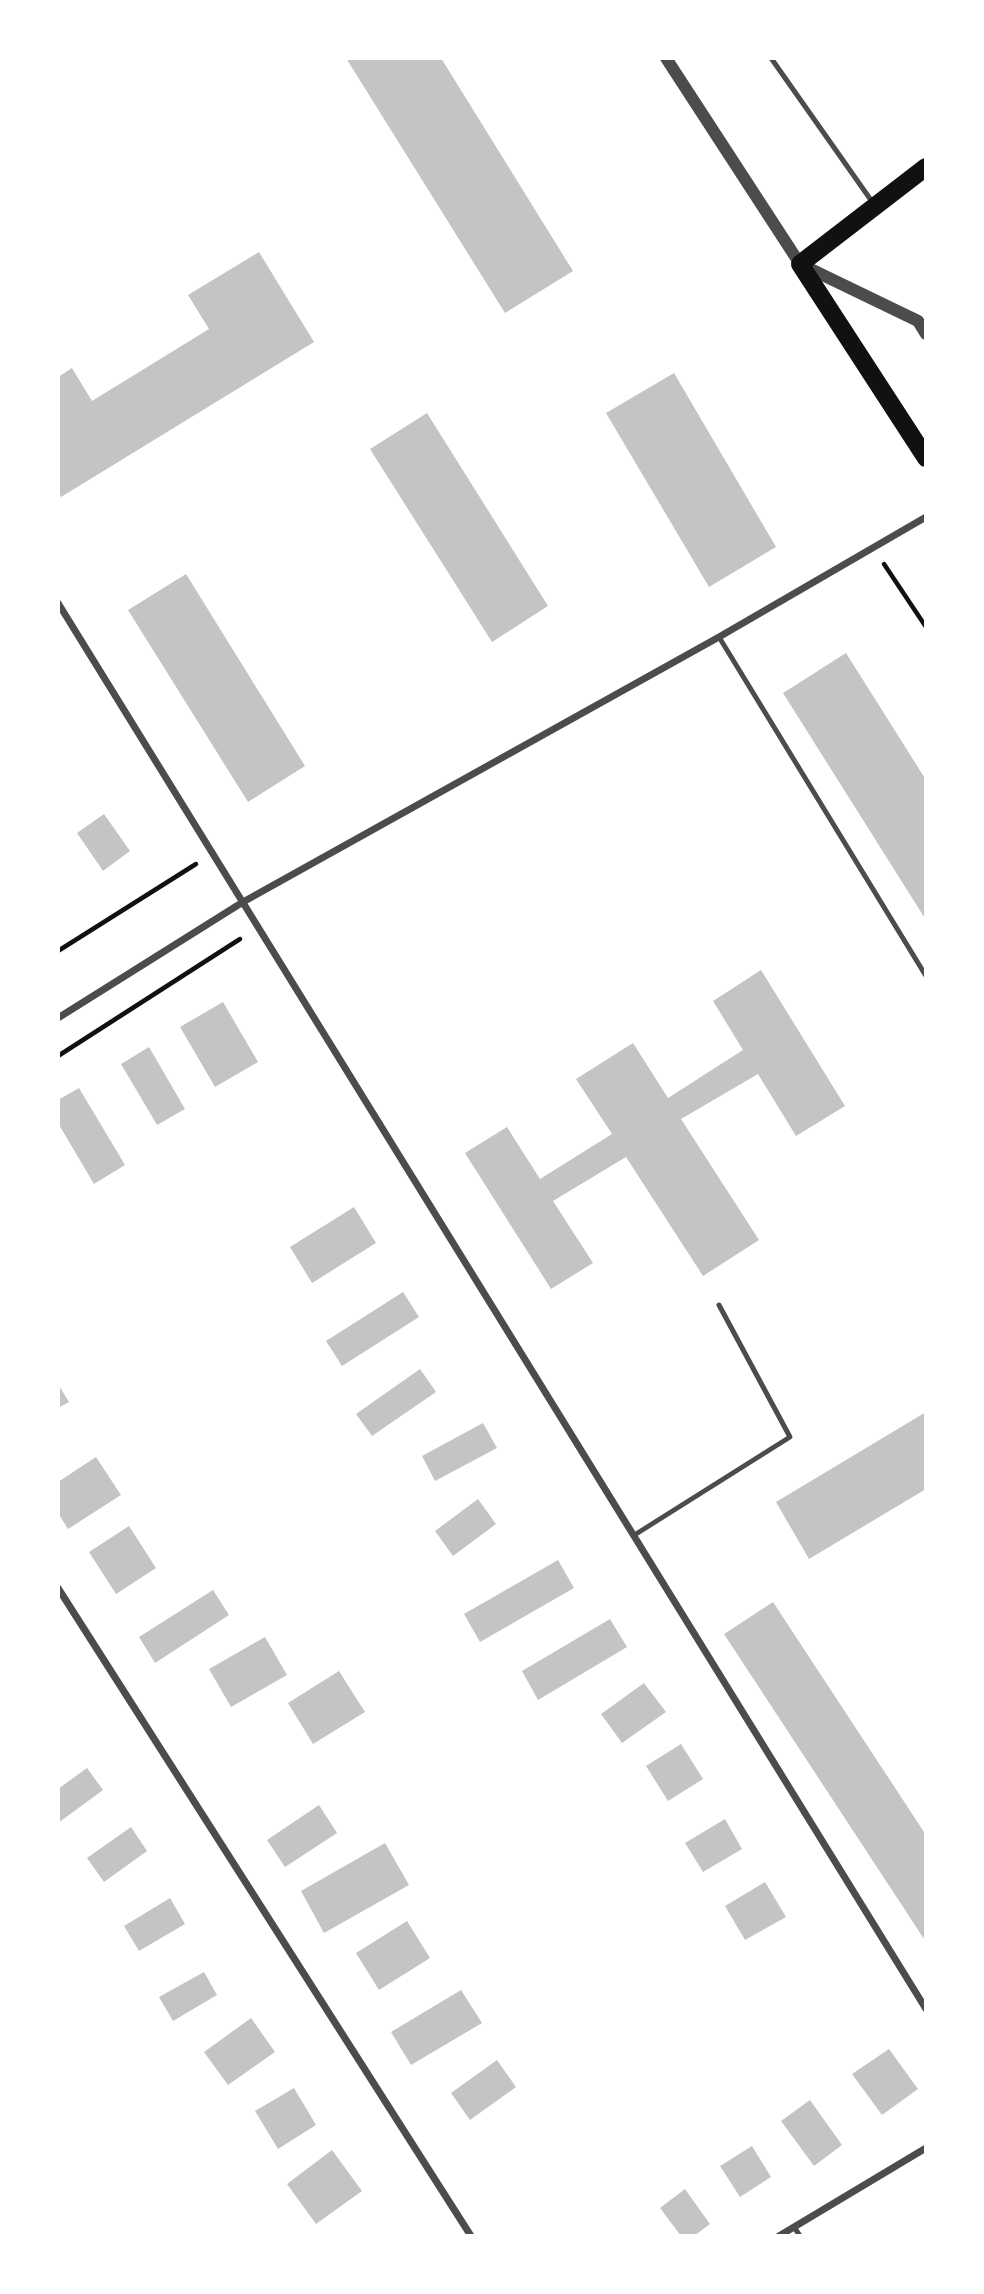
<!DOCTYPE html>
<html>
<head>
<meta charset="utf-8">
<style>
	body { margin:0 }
	#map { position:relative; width:984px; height:2294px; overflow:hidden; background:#fff; font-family:"IBM Plex Sans",sans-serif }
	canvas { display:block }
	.frame { position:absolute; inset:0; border:60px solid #fff; pointer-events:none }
</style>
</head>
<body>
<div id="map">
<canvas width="984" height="2294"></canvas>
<div class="frame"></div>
</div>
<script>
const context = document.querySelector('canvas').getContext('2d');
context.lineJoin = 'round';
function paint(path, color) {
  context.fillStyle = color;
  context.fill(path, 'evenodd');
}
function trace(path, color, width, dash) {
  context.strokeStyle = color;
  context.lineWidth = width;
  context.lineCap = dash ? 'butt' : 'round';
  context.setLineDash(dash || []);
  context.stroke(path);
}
paint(new Path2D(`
	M346 58H441L573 271 505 313Z
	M259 252 314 342 61 497 58 492V377L72 368 92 401 209 329 188 295Z
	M674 373 776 547 709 587 606 413Z
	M427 413 548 606 492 642 370 449Z
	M186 574 305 766 248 802 128 610Z
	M846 653 926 780V920L783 693Z
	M104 814 130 851 103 871 77 833Z
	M761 970 845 1106 796 1136 758 1074 681 1119 759 1240 703 1276 626 1157 553 1201 593 1263 551 1289 465 1153 507 1127 540 1179 612 1134 576 1079 633 1043 668 1098 743 1050 713 1001Z
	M223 1002 258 1062 215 1087 180 1027Z
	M149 1047 185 1109 157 1125 121 1064Z
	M79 1088 125 1165 94 1184 58 1123V1100Z
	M354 1207 376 1243 312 1283 290 1247Z
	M403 1292 419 1317 342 1366 326 1341Z
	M420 1369 436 1392 372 1436 356 1414Z
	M58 1384 69 1402 58 1408Z
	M926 1412V1489L809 1559 776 1502Z
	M483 1423 497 1448 435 1481 422 1456Z
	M96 1457 121 1495 68 1529 58 1513V1482Z
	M478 1499 496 1524 453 1556 435 1531Z
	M129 1526 156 1568 116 1594 89 1552Z
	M558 1560 574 1588 480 1642 464 1614Z
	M213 1590 229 1615 155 1663 139 1637Z
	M773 1602 926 1835V1942L724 1634Z
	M610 1619 627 1647 538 1700 522 1671Z
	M265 1637 287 1675 231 1707 209 1669Z
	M339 1671 365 1712 313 1744 288 1703Z
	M644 1683 666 1712 622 1743 601 1714Z
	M681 1744 703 1779 668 1801 646 1766Z
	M87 1768 103 1790 58 1823V1789Z
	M319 1805 337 1833 285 1867 267 1840Z
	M725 1819 742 1849 703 1872 685 1843Z
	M131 1827 147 1851 104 1882 87 1858Z
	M385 1843 409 1885 324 1933 301 1891Z
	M765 1882 786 1917 745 1940 725 1906Z
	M170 1898 185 1924 139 1951 124 1926Z
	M407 1921 430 1958 379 1990 356 1953Z
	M204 1972 217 1995 173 2021 159 1997Z
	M461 1990 482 2023 411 2065 391 2032Z
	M251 2018 275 2052 228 2085 204 2052Z
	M889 2049 918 2089 882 2115 852 2074Z
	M497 2060 516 2087 470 2120 451 2093Z
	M294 2088 316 2125 278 2149 255 2111Z
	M810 2100 842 2145 814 2166 781 2121Z
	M752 2146 771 2177 740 2197 720 2166Z
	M332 2150 362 2191 316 2224 287 2184Z
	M685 2189 710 2224 694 2236H681L660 2208Z`), '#c4c4c4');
trace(new Path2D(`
	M884 564 926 627
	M58 951 196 864
	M58 1056 240 939`), '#111', 4.5);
trace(new Path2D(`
	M771 58 873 203
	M719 637 926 976
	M636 1534 790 1437 719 1305
	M794 2227 800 2236`), '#4c4c4c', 5);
trace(new Path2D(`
	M58 603 926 2009
	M58 1018 243 902 719 637 926 517
	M58 1588 471 2236
	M779 2236 926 2148`), '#4c4c4c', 7);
trace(new Path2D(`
	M666 58 800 264 918 321 926 334`), '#4c4c4c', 12);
trace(new Path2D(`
	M926 167 800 264 926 458`), '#111', 18);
</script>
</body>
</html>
